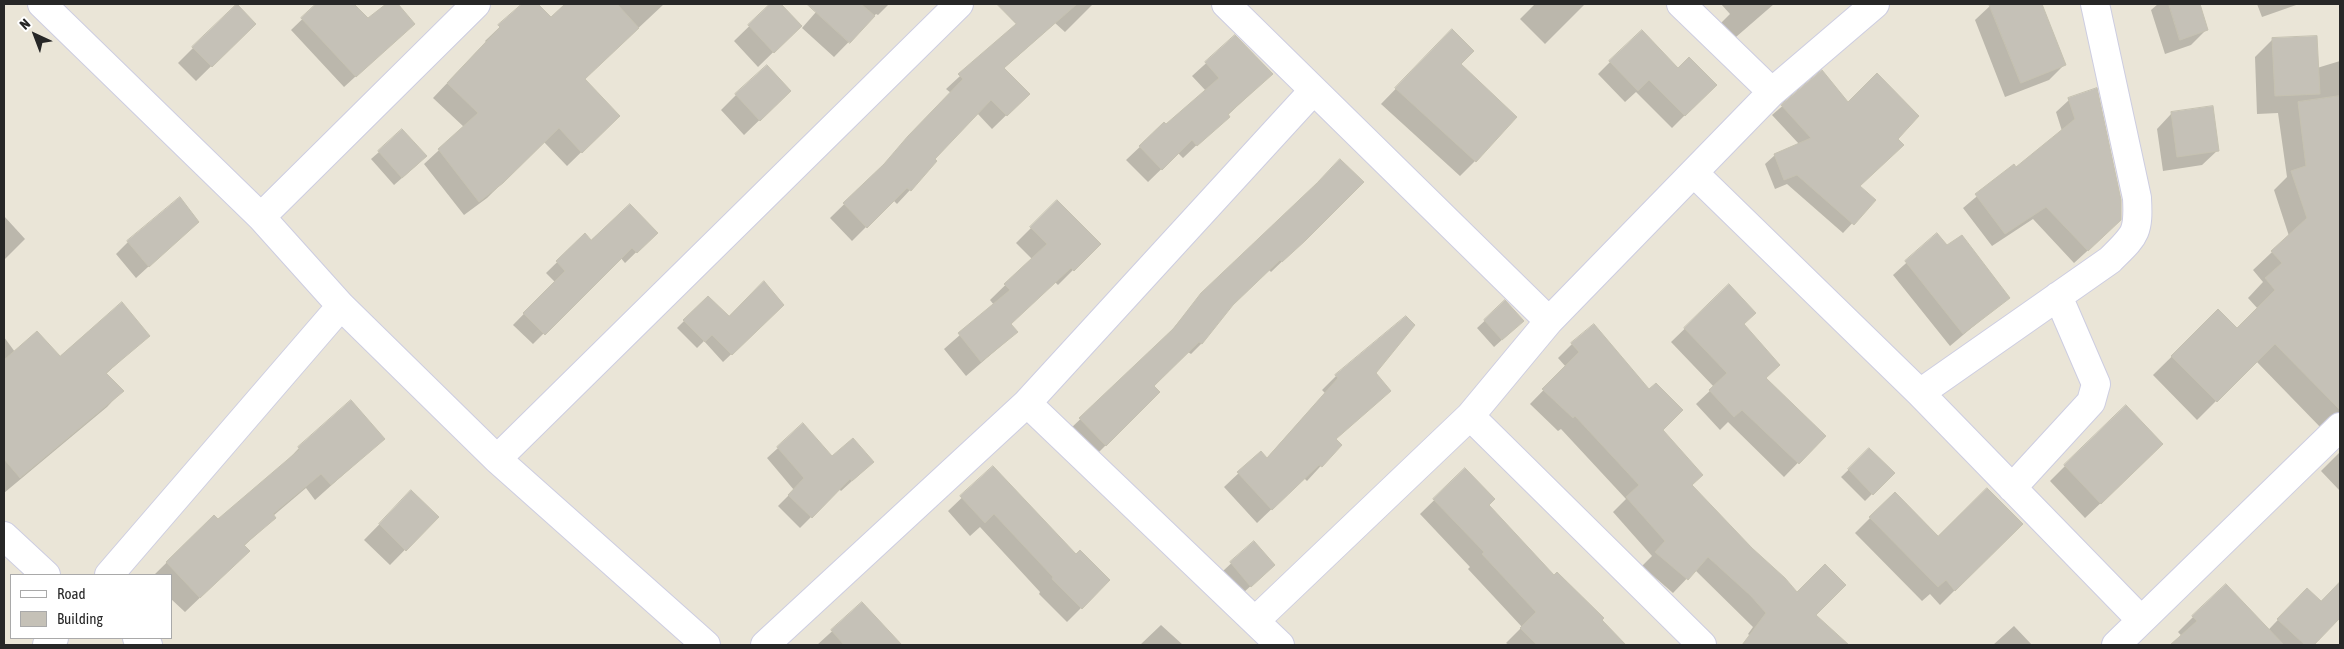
<!DOCTYPE html>
<html>
<head>
<meta charset="utf-8">
<style>
	body { margin:0 }
	#map { position:relative; width:2344px; height:649px; overflow:hidden; background:#eae5d7; font-family:"Asap Condensed",sans-serif }
	canvas { display:block }
	.frame { position:absolute; inset:0; border:5px solid #272727; pointer-events:none }
	.legend { position:absolute; left:10px; top:574px; width:162px; height:65px; box-sizing:border-box; background:#fff; border:1px solid #a9a9a9; margin:0; padding:6px 9px; list-style:none; font-size:15px; color:#272727 }
	.legend li { display:flex; align-items:center; gap:10px; height:25px }
	.legend b { width:25px; border:1px solid #a9a9a9 }
	.north { position:absolute; left:10px; top:10px; width:50px; height:50px; -webkit-text-stroke:4px #fff; paint-order:stroke; rotate:317deg; font-size:14px; font-weight:700; line-height:20px; text-align:center; color:#272727 }
	.north::after { content:''; display:block; margin:auto; width:18px; height:22px; background:#272727; clip-path:polygon(50% 0,100% 100%,50% 72%,0 100%) }
</style>
</head>
<body>
<div id="map">
<canvas width="2344" height="649"></canvas>
<div class="frame"></div>
<ul class="legend">
<li><b style="height:6px;background:#fff"></b>Road</li>
<li><b style="height:14px;background:#c5c1b7"></b>Building</li>
</ul>
<div class="north">N</div>
</div>
<script>
const context = document.querySelector('canvas').getContext('2d');
context.lineJoin = 'round';
function paint(path, color) {
  context.fillStyle = color;
  context.fill(path, 'evenodd');
}
function trace(path, color, width, dash) {
  context.strokeStyle = color;
  context.lineWidth = width;
  context.lineCap = dash ? 'butt' : 'round';
  context.setLineDash(dash || []);
  context.stroke(path);
}
paint(new Path2D(`
	M318 4H352L368 20 387 4H397L413 24 344 87 291 30Z
	M524 4H537L551 19 567 4H664L584 79 604 130 567 166 544 142 487 198 464 215 424 164 464 127 433 98 486 42 485 41Z
	M772 4H779L800 26 758 67 734 41Z
	M823 4H889L878 15 876 14 834 57 802 28Z
	M1038 4H1093L1065 32 1055 23 1003 69 1028 94 992 129 977 113 933 159 910 190 897 204 893 200 852 241 830 218 873 176 951 93 946 89Z
	M1535 4H1585L1545 44 1520 19Z
	M1721 4H1774L1721 50 1707 37 1730 14Z
	M1992 4H2041L2064 65 2049 80 2005 97 1975 20Z
	M2158 4H2198L2207 29 2191 45 2165 54 2151 10Z
	M2257 4H2299L2262 17Z
	M236 5 254 24 196 81 178 63Z
	M1452 31 1475 161 1460 176 1381 104Z
	M1235 37 1271 74 1183 158 1178 153 1148 182 1126 160 1164 124 1166 126 1206 91 1192 76Z
	M2273 39 2317 68 2340 61V446L2333 434 2323 430 2256 361 2197 420 2153 375 2218 311 2237 330 2258 309 2248 298 2263 282 2253 270 2289 236 2274 190 2287 177 2278 113 2257 114 2255 57Z
	M1610 62 1678 69 1715 85 1672 128 1636 92 1625 102 1598 74Z
	M1822 72 1848 103 1858 186 1874 200 1843 233 1787 184 1775 189 1765 164 1775 155 1799 144 1772 115Z
	M2096 90 2107 233 2074 263 2033 219 1992 246 1963 208 2013 166 2016 169 2062 131 2056 112 2069 100Z
	M736 95 774 106 744 135 721 110Z
	M2172 113 2218 150 2202 165 2163 171 2157 129Z
	M379 152 418 164 394 185 371 159Z
	M1057 202 1099 244 1058 285 1055 282 1010 324 1017 332 966 376 944 349 994 305 990 300 1032 259 1016 243Z
	M4 216 25 239 4 260Z
	M197 222 136 278 116 254 128 242Z
	M656 233 625 263 620 257 533 344 513 325 555 282 546 273 585 235 591 242Z
	M1937 235 1947 247 2008 297 1950 346 1893 275Z
	M1292 252 1271 272 1269 270 1230 307 1202 343 1191 354 1188 352 1152 386 1159 392 1095 456 1069 430 1165 338 1202 294Z
	M1729 286 1765 379 1824 436 1784 477 1728 422 1720 430 1696 404 1714 387 1671 342Z
	M708 297 728 318 783 305 723 362 704 341 697 348 677 328Z
	M1505 302 1515 328 1494 347 1477 328Z
	M148 335 106 374 122 391 107 407 4 493V337L15 352 60 358Z
	M1572 344 1661 430 1691 486 1814 615 1847 645H1761L1748 634 1753 627 1695 570 1673 593 1642 566 1652 556 1613 512 1626 499 1561 429 1558 431 1530 404 1566 367 1558 358Z
	M1374 373 1335 440 1340 445 1307 481 1304 478 1257 523 1224 487 1261 452 1266 459 1325 393 1322 390 1336 376Z
	M383 439 315 500 306 488 273 516 274 518 244 546 233 566 185 612 171 599V575H154L214 516 218 520 284 464 299 448Z
	M778 448 832 457 873 462 841 491 839 489 800 528 778 506 794 490 767 458Z
	M1869 450 1893 473 1865 501 1841 477Z
	M2340 452V491L2321 471Z
	M2147 459 2085 518 2050 481 2065 466Z
	M993 468 1076 556 1109 580 1067 622 1039 594 1040 592 980 527 970 536 948 511Z
	M1465 470 1487 505 1554 576 1624 645H1547L1544 642 1541 645H1509L1506 643 1522 627 1468 569 1470 567 1420 514Z
	M411 492 437 517 390 565 364 540Z
	M1895 493 1938 538 2021 524 1940 605 1930 594 1922 601 1855 533Z
	M1254 542 1266 572 1243 593 1223 571Z
	M2340 584V618L2337 619 2313 645H2254L2293 604 2321 603Z
	M862 604 889 633 876 645H817Z
	M2193 617 2230 621 2204 645H2190L2178 632Z
	M1161 625 1183 645H1140Z
	M2014 626 2032 645H1993Z`), '#0003');
const building = new Path2D(`
	M237 4 256 24 212 67 192 47Z
	M316 4H354L368 18 386 4H398L415 24 356 77 301 18Z
	M522 4H538L551 17 565 4H617L639 28 585 79 620 116 582 153 559 128 503 183 479 202 438 149 478 113 447 83 500 27 498 25Z
	M770 4H781L802 26 774 53 748 25Z
	M807 4H861L875 16 850 43Z
	M997 4H1077L1004 68 1030 94 1007 116 991 100 935 159 937 161 911 191 907 188 867 228 843 203 884 164 908 136 963 79 958 74 1016 24Z
	M1989 4H2042L2066 65 2021 83Z
	M2169 4H2200L2208 30 2180 40Z
	M1452 29 1474 51 1461 64 1517 117 1476 162 1395 88Z
	M1642 30 1678 68 1689 57 1717 85 1685 116 1649 80 1638 91 1609 61Z
	M1235 35 1273 74 1228 114 1230 117 1197 146 1192 140 1162 170 1139 146 1164 122 1166 124 1219 78 1205 62Z
	M2317 36 2320 94 2275 96 2272 38Z
	M767 65 791 91 760 121 735 94Z
	M1822 70 1848 102 1877 73 1919 116 1898 139 1904 145 1860 186 1876 200 1854 225 1797 175 1784 180 1774 154 1811 138 1781 105Z
	M2097 88 2121 200V220L2088 251 2046 207 2005 234 1975 194 2014 164 2016 167 2075 119 2068 98Z
	M2340 96V410L2275 344 2217 402 2171 356 2218 309 2237 328 2275 290 2265 278 2282 263 2271 251 2307 218 2291 171 2306 166 2298 102Z
	M2213 106 2219 151 2177 157 2171 112Z
	M402 129 427 156 402 178 378 151Z
	M1340 159 1364 182 1305 241 1282 262 1280 260 1233 305 1202 344 1199 342 1154 386 1160 392 1106 446 1079 418 1174 328 1201 293 1317 183Z
	M180 197 199 222 149 267 127 241Z
	M1057 200 1101 244 1074 271 1071 268 1011 324 1018 332 981 362 958 333 1010 290 1004 284 1047 244 1030 227Z
	M630 204 658 233 637 253 632 248 545 335 523 313 565 271 556 261 585 233 591 240Z
	M1937 233 1947 245 1962 235 2010 298 1963 334 1905 261Z
	M764 281 784 305 732 355 712 335 705 342 683 320 708 296 729 316Z
	M1729 284 1756 313 1744 324 1780 365 1766 378 1826 436 1799 464 1742 410 1734 417 1709 390 1727 373 1684 328Z
	M1505 300 1524 321 1502 340 1484 320Z
	M122 302 150 336 106 373 124 391 20 478 4 459V360L37 331 60 356Z
	M1406 316 1415 325 1376 373 1391 391 1336 439 1342 445 1322 467 1319 465 1272 510 1237 472 1261 451 1267 458 1338 378 1335 375Z
	M1594 324 1649 389 1656 383 1683 410 1663 430 1703 475 1692 485 1752 548 1785 578 1797 592 1825 564 1846 585 1816 615 1849 645H1742L1766 613 1751 596 1708 557 1688 580 1655 552 1665 541 1626 497 1639 485 1575 416 1573 418 1542 389 1579 352 1571 343Z
	M351 400 385 439 331 485 321 474 273 514 276 518 244 545 250 551 200 598 166 562 214 515 218 519 300 449 298 447Z
	M2126 405 2163 444 2101 504 2064 465Z
	M803 423 832 456 853 438 874 462 852 481 850 479 812 518 788 495 804 478 777 447Z
	M1869 448 1895 473 1873 495 1848 469Z
	M993 466 1076 554 1080 550 1110 580 1082 609 1052 579 1053 577 994 514 985 523 960 496Z
	M1465 468 1495 499 1489 505 1554 575 1557 572 1604 618 1602 620 1626 645H1537L1520 628 1536 612 1482 554 1484 552 1433 499Z
	M1987 488 2023 524 1955 591 1946 580 1938 587 1869 517 1895 492 1938 536Z
	M411 490 439 517 406 551 379 524Z
	M1254 541 1275 565 1251 587 1230 562Z
	M2340 582V618L2314 645H2305L2277 619 2307 588 2321 601Z
	M2226 584 2284 645H2170L2197 621 2192 616Z
	M862 602 902 645H844L831 630Z`);
paint(building, '#c5c1b7');
trace(building, '#c5c1b1', 1);
const minor = new Path2D(`
	M42 4 261 217 341 306 497 459 706 645
	M1226 4 1549 321
	M1681 4 1772 92
	M1695 174 1920 393 2141 620
	M261 217 476 4
	M1920 393 2110 260C2135 235 2139 234 2137 198L2095 4
	M1027 403 1313 91
	M1470 416 1702 645
	M497 459 959 4
	M2012 488 2091 402 2096 384 2058 296
	M4 536 46 575
	M109 575 341 306
	M1256 620 1470 416 1549 321 1772 92 1875 4
	M137 638 148 645
	M47 645 54 638
	M765 645 1027 403 1280 645
	M2116 645 2340 427`);
trace(minor, '#cdcde1', 30);
trace(minor, '#fff', 28);
</script>
</body>
</html>
